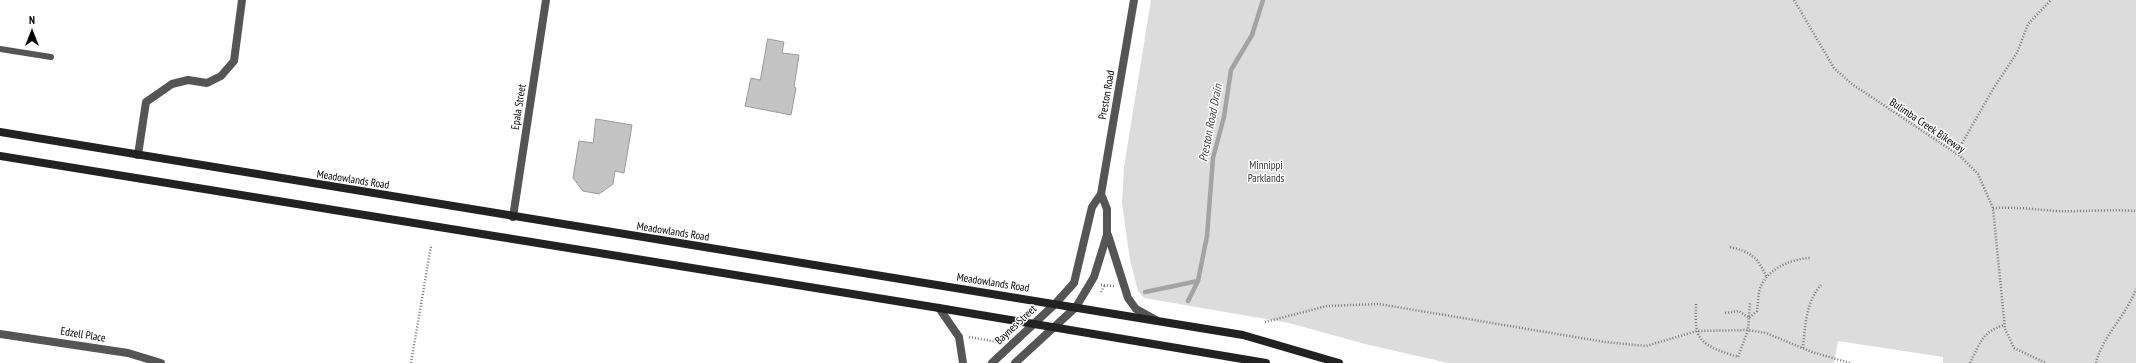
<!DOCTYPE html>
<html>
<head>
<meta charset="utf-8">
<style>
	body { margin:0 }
	#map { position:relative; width:2136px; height:363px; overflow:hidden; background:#fff; font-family:"PT Sans Narrow",sans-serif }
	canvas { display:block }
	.north { position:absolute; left:12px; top:12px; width:40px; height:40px; -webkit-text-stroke:3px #fff; paint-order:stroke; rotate:0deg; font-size:11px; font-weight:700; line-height:16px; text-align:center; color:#000 }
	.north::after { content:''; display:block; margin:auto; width:14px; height:18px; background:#000; clip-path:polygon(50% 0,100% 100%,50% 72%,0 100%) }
</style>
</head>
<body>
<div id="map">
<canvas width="2136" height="363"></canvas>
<div class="north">N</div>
</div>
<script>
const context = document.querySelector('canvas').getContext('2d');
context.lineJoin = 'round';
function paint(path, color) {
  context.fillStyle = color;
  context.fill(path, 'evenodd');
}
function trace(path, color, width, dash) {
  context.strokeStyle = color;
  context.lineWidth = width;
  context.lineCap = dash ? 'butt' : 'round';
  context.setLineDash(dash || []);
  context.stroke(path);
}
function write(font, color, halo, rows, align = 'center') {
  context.font = font + ' "PT Sans Narrow",sans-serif';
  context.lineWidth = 3;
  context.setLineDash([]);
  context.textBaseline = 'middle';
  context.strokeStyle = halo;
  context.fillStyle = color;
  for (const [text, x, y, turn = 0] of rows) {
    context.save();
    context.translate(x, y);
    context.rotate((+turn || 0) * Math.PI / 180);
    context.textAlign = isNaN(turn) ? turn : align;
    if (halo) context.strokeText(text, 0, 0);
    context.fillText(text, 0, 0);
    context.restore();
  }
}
paint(new Path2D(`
	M1151 0H2136V363H1943V357L1838 341 1834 363H1448L1365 344 1289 323 1144 298 1138 291 1130 260 1122 203 1124 167Z`), '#dcdcdc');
trace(new Path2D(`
	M1145 292 1198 281
	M1188 301 1198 281 1207 236 1213 158 1224 117 1231 70 1252 35 1263 0`), '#a3a3a3', 4.5);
const building = new Path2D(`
	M768 39 784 42 782 53 799 55 794 87 796 88 791 115 745 106 751 78 760 80Z
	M596 119 632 125 624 173 615 171 613 184 599 194 583 191 573 178 579 141 593 143Z`);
paint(building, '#c4c4c4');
trace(building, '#999', 1);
trace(new Path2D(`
	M1794 0 1834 68 1852 84 1960 156 1978 174 1993 208 2005 329 2014 348 2046 363
	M1956 154 1993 89 2017 53 2028 24 2051 0
	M1993 208C2015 207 2034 209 2055 211 2082 212 2109 209 2136 211
	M1730 247C1752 252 1758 258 1767 278
	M1101 285 1114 286
	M1101 292 1105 285
	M1696 304C1696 312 1695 322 1697 330 1700 347 1724 352 1738 357L1748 330 1750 302
	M1725 313 1739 311 1749 318 1757 311C1758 305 1758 298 1759 292 1764 270 1790 259 1810 258
	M1265 322 1327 306 1379 304 1605 342 1646 346 1697 331 1748 330 1766 333 1812 352 1850 363
	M969 337 998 342
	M1803 348C1805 327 1806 301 1821 285
	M411 363 431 246
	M1970 363C1980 343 1982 332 2004 325
	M2096 363C2103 335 2126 316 2136 289`), '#777', 2.5, [1, 2]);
trace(new Path2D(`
	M0 49 51 57`), '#555', 6);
trace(new Path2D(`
	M138 155 146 102 172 84 188 80 207 83 221 76 234 61 242 0
	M513 217 546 0
	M0 334 128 353 161 363`), '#555', 8);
trace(new Path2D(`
	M1108 235 1128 298 1136 309 1156 320
	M939 308 959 337 963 363
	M992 363 1055 304 1074 283 1092 207 1101 194 1134 0
	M1015 363 1076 307 1094 277 1107 235V209L1101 194`), '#555', 8);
trace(new Path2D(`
	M0 132 1243 335 1339 363
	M0 156 939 308 1266 363`), '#222', 8);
write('11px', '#000', '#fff', [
	["Preston Road",1107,95,-80],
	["Epala Street",519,107,-81],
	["Bulimba Creek Bikeway",1927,126,34],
	["Meadowlands Road",353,180,9],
	["Meadowlands Road",673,232,9],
	["Meadowlands Road",993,283,9],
	["Baynes Street",1016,325,-43],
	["Edzell Place",83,335,9]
]);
write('11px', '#333', '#fff', [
	["Minnippi",1266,166],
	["Parklands",1266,179]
]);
write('italic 12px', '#444', '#fff', [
	["Preston Road Drain",1211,123,-79]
]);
</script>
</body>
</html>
